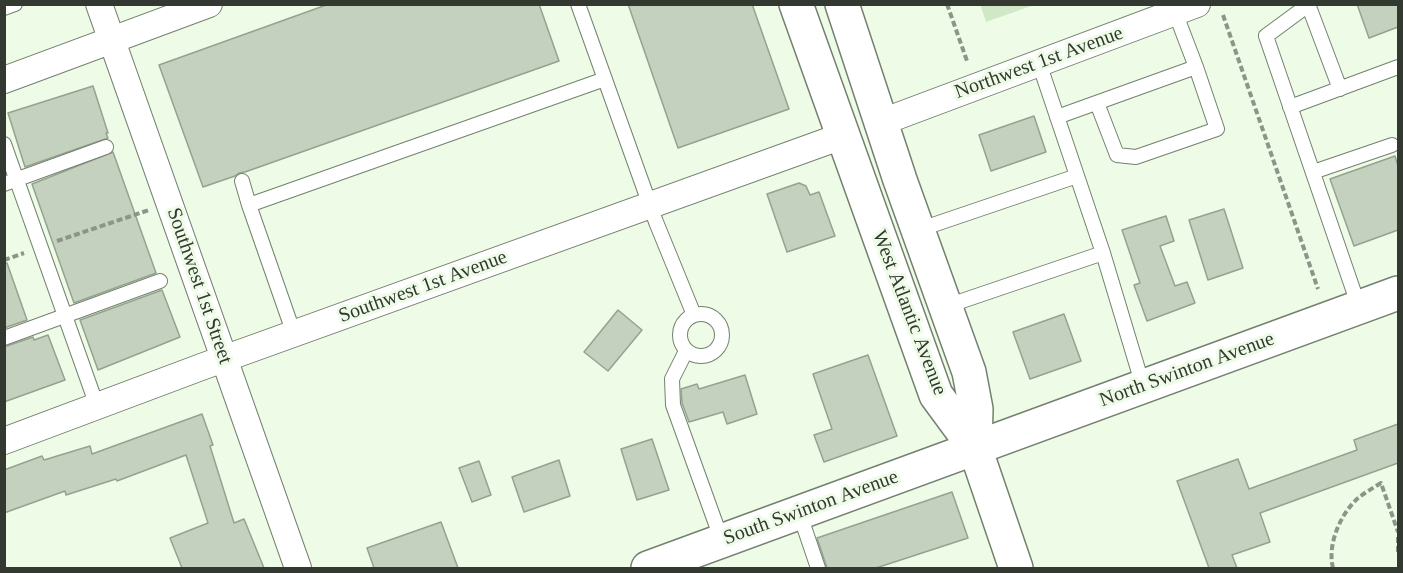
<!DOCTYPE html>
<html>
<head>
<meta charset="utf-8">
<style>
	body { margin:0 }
	#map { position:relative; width:1403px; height:573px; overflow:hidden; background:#edfbe7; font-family:"Times New Roman",serif }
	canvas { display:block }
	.frame { position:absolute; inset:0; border:6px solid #333831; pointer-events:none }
</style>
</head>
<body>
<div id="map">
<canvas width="1403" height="573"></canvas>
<div class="frame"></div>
</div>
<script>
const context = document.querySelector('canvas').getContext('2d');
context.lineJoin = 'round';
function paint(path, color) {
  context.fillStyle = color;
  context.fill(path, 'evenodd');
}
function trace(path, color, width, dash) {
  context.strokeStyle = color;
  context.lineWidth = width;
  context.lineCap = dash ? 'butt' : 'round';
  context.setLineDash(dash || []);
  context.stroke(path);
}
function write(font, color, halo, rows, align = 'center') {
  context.font = font + ' "Times New Roman",serif';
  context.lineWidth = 6;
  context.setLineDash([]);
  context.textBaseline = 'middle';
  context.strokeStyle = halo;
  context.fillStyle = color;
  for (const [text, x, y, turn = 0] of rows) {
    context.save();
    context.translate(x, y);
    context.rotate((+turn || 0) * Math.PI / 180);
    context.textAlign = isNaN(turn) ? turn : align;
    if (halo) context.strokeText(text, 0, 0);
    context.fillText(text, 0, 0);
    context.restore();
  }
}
paint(new Path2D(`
	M980 4H1034V5L986 22Z`), '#d1e8c6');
const building = new Path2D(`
	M329 4H539L559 61 245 172 239 173 235 176 203 187 159 65Z
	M628 4H752L789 109 678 148Z
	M1357 4H1398V27L1369 38Z
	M93 86 108 133H106L108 138 25 167 8 113Z
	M1034 116 1046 152 991 171 979 135Z
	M113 152 156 273 74 303 32 184Z
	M1395 156 1398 166V230L1354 246 1330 179Z
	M799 183 806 186 810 195 819 192 835 236 787 252 767 194Z
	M1224 209 1243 268 1208 280 1189 220Z
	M1166 216 1174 241 1160 246 1175 286 1187 282 1195 303 1147 321 1134 285 1140 283 1122 230Z
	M7 263 27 320 4 328V264Z
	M162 290 180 337 98 370 80 320Z
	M618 310 642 330 608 371 584 352Z
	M1064 314 1081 361 1030 379 1013 332Z
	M48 335 65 380 4 402V347L33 337 34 340Z
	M868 355 897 436 824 462 814 435 832 429 813 374Z
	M745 375 757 414 727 424 723 412 689 422 682 403 681 389 697 384 699 389Z
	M202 414 213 445 210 446 234 523 244 519 264 568H182L170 538 208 523 186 455 117 481 116 479 66 495 65 491 4 513V470L42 456 44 460 90 446 92 454Z
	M1398 424V463L1260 513 1270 542 1232 555 1237 568H1209L1177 481 1238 459 1249 489 1357 450 1354 440Z
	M652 439 669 490 637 500 621 449Z
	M559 460 570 496 524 512 512 477Z
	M479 461 491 495 472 502 459 468Z
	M952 492 968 538 876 568H827L817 538Z
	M441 522 458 568H374L367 548Z`);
paint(building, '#c4d1bf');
trace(building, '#95a290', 1.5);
const service = new Path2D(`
	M578 4 656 222 694 315
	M1308 4 1340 89
	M1308 5 1266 36 1359 307
	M4 8 15 4
	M1039 63 1103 253 1143 386
	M1097 103 1117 155 1136 157 1217 129 1196 67
	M1290 107 1398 67
	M1057 117 1196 67 1175 12
	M4 144 97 406
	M1313 172 1392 145
	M242 181 249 205
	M4 184 106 147
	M918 230 1077 176
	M947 306 1103 253
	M680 335a21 21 0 1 1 42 0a21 21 0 1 1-42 0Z
	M294 334 249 205 605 79
	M4 338 160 281
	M686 351 672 379 673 405 722 541
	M799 512 818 568`);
const minor = new Path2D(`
	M99 4 298 568
	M4 80 209 4
	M882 122 1197 4
	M4 441 204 366 842 136`);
const tertiary = new Path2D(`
	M648 568 1398 293`);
const primary = new Path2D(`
	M796 4 936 395 975 448 1016 568
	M842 4 900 180 969 372 976 409 975 448`);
trace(service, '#74806f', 16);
trace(minor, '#74806f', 28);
trace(tertiary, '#74806f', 36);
trace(primary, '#74806f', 36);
trace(new Path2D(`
	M947 4 967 61
	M1223 15 1318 289
	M57 241 149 210
	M4 260 24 253
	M1398 537V553
	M1333 568C1327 545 1340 515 1357 499 1364 493 1373 488 1381 483L1398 532`), '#8c9588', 4, [6, 3]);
trace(service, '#fff', 14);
trace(minor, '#fff', 26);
trace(tertiary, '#fff', 33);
trace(primary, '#fff', 33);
write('20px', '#333831', '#edfbe7', [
	["Northwest 1st Avenue",1039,63,-20],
	["Southwest 1st Street",199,286,71],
	["Southwest 1st Avenue",423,287,-20],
	["West Atlantic Avenue",909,313,69],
	["North Swinton Avenue",1187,370,-20],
	["South Swinton Avenue",811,508,-20]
]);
</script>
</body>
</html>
